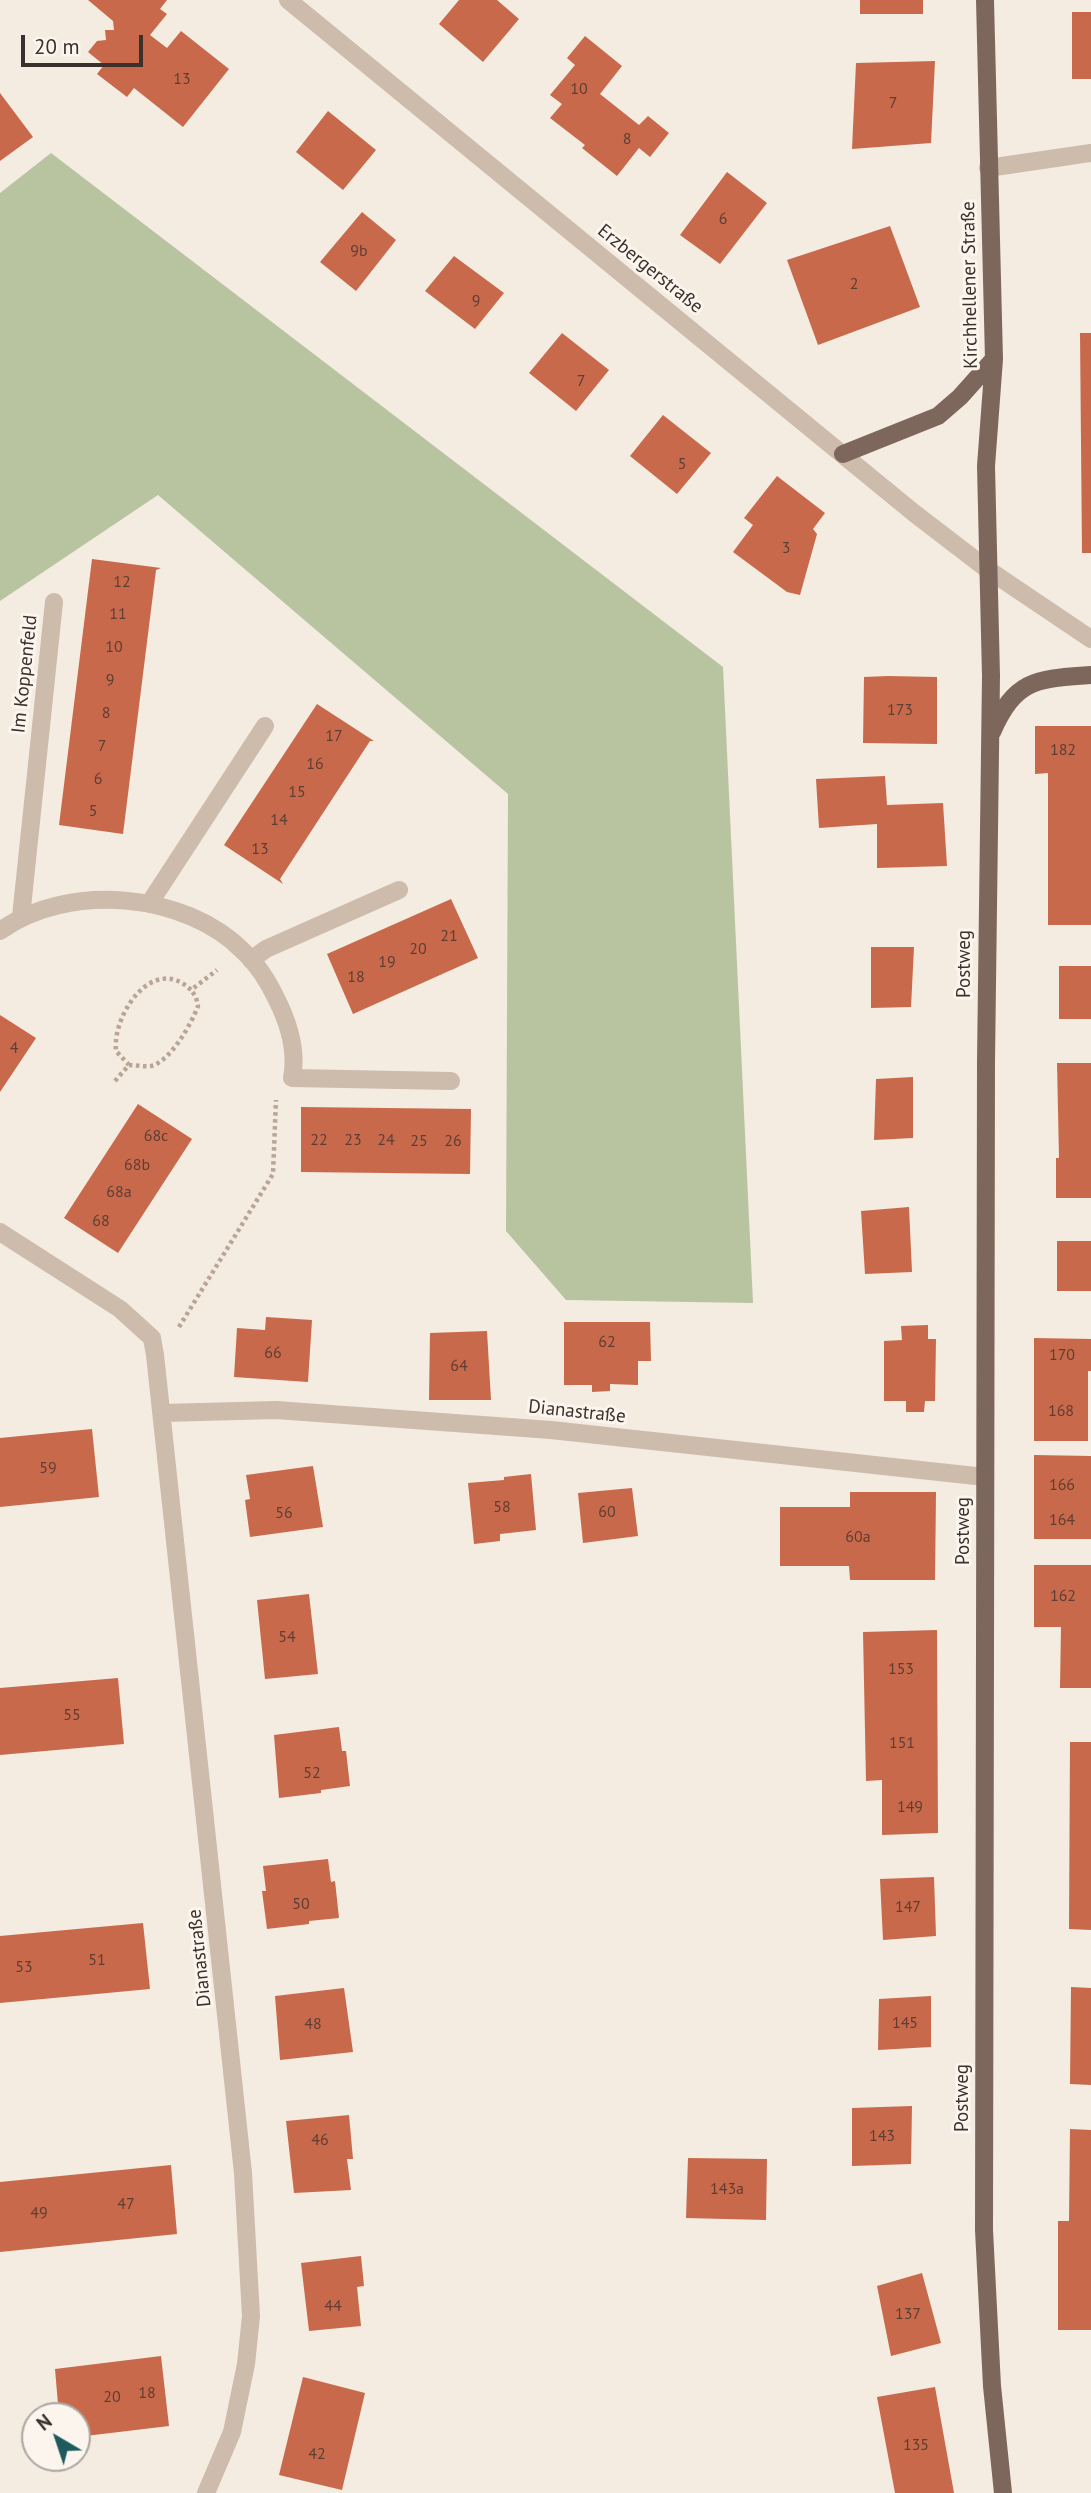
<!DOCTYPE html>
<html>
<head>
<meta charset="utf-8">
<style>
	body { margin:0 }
	#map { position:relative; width:1091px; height:2493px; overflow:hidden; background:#f4ebe1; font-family:"PT Sans",sans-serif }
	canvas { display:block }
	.north { position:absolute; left:21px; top:2402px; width:70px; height:70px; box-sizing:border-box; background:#fbf5ee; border:2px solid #aea6a0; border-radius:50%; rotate:321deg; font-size:19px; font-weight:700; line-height:28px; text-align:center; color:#3b302b }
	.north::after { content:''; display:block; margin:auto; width:24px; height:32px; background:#1f5a5e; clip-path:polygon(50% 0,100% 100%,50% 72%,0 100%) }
	.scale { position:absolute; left:21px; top:35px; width:122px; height:32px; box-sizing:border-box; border:4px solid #3b302b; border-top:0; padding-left:9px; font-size:21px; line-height:24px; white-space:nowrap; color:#3b302b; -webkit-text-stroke:5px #fbf5ee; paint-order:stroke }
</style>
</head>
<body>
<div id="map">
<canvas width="1091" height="2493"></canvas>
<div class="north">N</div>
<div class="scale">20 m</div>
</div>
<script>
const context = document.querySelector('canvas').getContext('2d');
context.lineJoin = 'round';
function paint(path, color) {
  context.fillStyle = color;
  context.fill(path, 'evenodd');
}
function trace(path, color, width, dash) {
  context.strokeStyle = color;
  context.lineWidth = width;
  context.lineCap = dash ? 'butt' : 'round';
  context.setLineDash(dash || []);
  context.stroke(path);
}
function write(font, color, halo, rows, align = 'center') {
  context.font = font + ' "PT Sans",sans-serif';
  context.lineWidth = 6;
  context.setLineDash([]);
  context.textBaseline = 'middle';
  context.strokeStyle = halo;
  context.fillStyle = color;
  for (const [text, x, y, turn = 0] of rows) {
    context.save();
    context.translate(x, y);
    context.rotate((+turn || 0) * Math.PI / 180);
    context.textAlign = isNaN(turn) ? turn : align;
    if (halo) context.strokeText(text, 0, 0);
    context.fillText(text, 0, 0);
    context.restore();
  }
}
paint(new Path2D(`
	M51 153 723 667 753 1303 566 1300 506 1231 508 794 158 495 0 601V193Z`), '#b8c4a0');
paint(new Path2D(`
	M88 0H167L160 9 167 14 150 35 167 48 181 31 229 69 183 127 134 88 127 97 97 74 104 65 88 52 97 41 106 40 105 30H114L113 21Z
	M459 0H497L519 19 483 62 439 24Z
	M860 0H923V14H860Z
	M1072 12H1091V79H1072Z
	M585 36 622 66 600 94 639 125 648 116 669 133 650 157 639 148 617 176 582 148 585 145 550 118 562 104 550 95 575 65 567 58Z
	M935 61 931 143 852 149 856 63Z
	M0 93 33 137 0 161Z
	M328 111 376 150 343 190 296 152Z
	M727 172 767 203 720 264 680 235Z
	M362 212 396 240 356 291 320 262Z
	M890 226 920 307 818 345 787 260Z
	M454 256 504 293 475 329 425 291Z
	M562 333 609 370 576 411 529 373Z
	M1080 333H1091V553H1082Z
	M663 415 711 453 677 494 630 456Z
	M777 476 825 513 813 529 817 534 800 595 787 592 733 552 753 525 744 518Z
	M92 559 161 568 156 570 123 834 59 825Z
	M888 676 937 677V744L863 743 864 677Z
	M317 704 374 741H370L280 879 283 884 224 845Z
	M1035 726H1091V925H1048V773L1035 774Z
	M885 776 887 805 943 803 947 866 877 868V824L819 828 816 779Z
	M451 899 478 958 353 1014 327 954Z
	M871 947H914L911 1007 871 1008Z
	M1059 966H1091V1019H1059Z
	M0 1015 36 1038 0 1092Z
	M1057 1063H1091V1198H1056V1158H1059Z
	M913 1077V1138L874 1140 876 1079Z
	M138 1104 192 1139 118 1253 64 1218Z
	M301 1107 471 1109 470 1174 301 1172Z
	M909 1207 912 1272 865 1274 861 1211Z
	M1057 1241H1091V1291H1057Z
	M266 1317 312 1320 308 1382 234 1377 237 1328 265 1330Z
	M564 1322H650L651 1361H638V1385L610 1384V1391L592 1392V1385H564Z
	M928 1325V1339H936L935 1401H925L924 1412H906V1401H884V1341L902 1340 901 1326Z
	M487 1331 491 1400H429L430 1333Z
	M1034 1338 1091 1339V1371H1088V1441H1034Z
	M92 1429 99 1497 0 1507V1438Z
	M1034 1455 1091 1456V1539H1034Z
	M313 1466 323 1527 250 1537 245 1500 250 1499 246 1475Z
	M531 1474 536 1530 500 1534V1541L474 1544 468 1483 504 1480V1477Z
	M632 1488 638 1536 583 1543 578 1493Z
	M850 1492H936L935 1580H850L849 1566H780V1507H850Z
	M1034 1565H1091V1688H1060L1061 1627H1034Z
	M309 1594 318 1674 265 1679 257 1600Z
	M937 1630 938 1833 882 1835V1780L866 1781 863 1632Z
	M118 1678 124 1744 0 1755V1688Z
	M339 1727 342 1751H346L350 1786 321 1790V1793L279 1798 274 1735Z
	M1070 1742H1091V1930L1069 1929Z
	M328 1859 331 1882 335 1881 339 1918 309 1921V1924L267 1929 262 1891H266L263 1866Z
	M934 1877 936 1936 883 1940 880 1879Z
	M143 1923 150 1989 0 2003V1936Z
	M1071 1987 1091 1988V2085L1070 2084Z
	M344 1988 353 2052 280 2060 275 1996Z
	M931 1996V2047L878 2050 879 1999Z
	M912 2106 911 2164 852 2166V2108Z
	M349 2115 353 2159H347L351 2190 294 2193 286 2121Z
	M1070 2129 1091 2130V2330H1058V2221H1069Z
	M688 2158 767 2159 766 2220 686 2218Z
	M171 2165 177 2234 0 2252V2182Z
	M361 2256 364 2286 357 2287 361 2326 309 2331 301 2263Z
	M922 2273 941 2343 891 2356 877 2286Z
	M161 2356 169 2426 77 2437V2416H59L55 2369Z
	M303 2377 365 2393 342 2490 279 2475Z
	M935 2387 954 2493H895L877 2397Z`), '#c8694b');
trace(new Path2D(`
	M129 1065C136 1065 144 1067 151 1066 170 1062 192 1023 198 1006L196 997 191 990
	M115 1081 129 1065 116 1051C112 1015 153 953 191 990L217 970
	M179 1327 273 1174 276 1100`), '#b9a596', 4.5, [3.5, 3.5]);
trace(new Path2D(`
	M288 0 914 513 987 569 1091 639
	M988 168 1091 153
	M149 904 265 726
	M21 917 54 602
	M0 931C67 882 186 892 244 952 258 965 269 983 277 1000 289 1024 297 1052 292 1078L451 1081
	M251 960 266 949 399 890
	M0 1232 120 1309 152 1338 155 1355 243 2173 251 2316 246 2364 232 2432 206 2493
	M163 1413 276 1410 551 1430 985 1477`), '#cdbbac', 18);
trace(new Path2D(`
	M985 0 994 359 986 466 991 676 986 1061 984 2230 992 2386 1003 2493
	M843 454 938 416 960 397 994 359
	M992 732C1016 678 1037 679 1091 675`), '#7d675c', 18);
write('16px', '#5e3e33', null, [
	["13",182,79],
	["10",579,89],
	["7",893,103],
	["8",627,139],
	["6",723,219],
	["9b",359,251],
	["2",854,284],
	["9",476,301],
	["7",581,381],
	["5",682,464],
	["3",786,548],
	["12",122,582],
	["11",118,614],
	["10",114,647],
	["9",110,680],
	["173",900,710],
	["8",106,713],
	["17",334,736],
	["7",102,746],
	["182",1063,750],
	["16",315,764],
	["6",98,779],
	["15",297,792],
	["5",93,811],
	["14",279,820],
	["13",260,849],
	["21",449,936],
	["20",418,949],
	["19",387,962],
	["18",356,977],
	["4",14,1048],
	["68c",156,1136],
	["22",319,1140],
	["23",353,1140],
	["24",386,1140],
	["25",419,1141],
	["26",453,1141],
	["68b",137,1165],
	["68a",119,1192],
	["68",101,1221],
	["62",607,1342],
	["66",273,1353],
	["170",1062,1355],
	["64",459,1366],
	["168",1061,1411],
	["59",48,1468],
	["166",1062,1485],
	["58",502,1507],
	["60",607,1512],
	["56",284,1513],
	["164",1062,1520],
	["60a",858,1537],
	["162",1063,1596],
	["54",287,1637],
	["153",901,1669],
	["55",72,1715],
	["151",902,1743],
	["52",312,1773],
	["149",910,1807],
	["50",301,1904],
	["147",908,1907],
	["51",97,1960],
	["53",24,1967],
	["145",905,2023],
	["48",313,2024],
	["143",882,2136],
	["46",320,2140],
	["143a",727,2189],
	["47",126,2204],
	["49",39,2213],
	["44",333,2306],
	["137",908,2314],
	["18",147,2393],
	["20",112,2397],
	["135",916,2445],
	["42",317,2454]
]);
write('19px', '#3b302b', '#fbf5ee', [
	["Erzbergerstraße",650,269,39],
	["Kirchhellener Straße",970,285,-91],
	["Im Koppenfeld",25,674,-84],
	["Postweg",965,964,-90],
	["Dianastraße",577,1412,6],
	["Postweg",964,1531,-90],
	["Dianastraße",200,1958,-96],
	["Postweg",963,2098,-90]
]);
</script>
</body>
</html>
